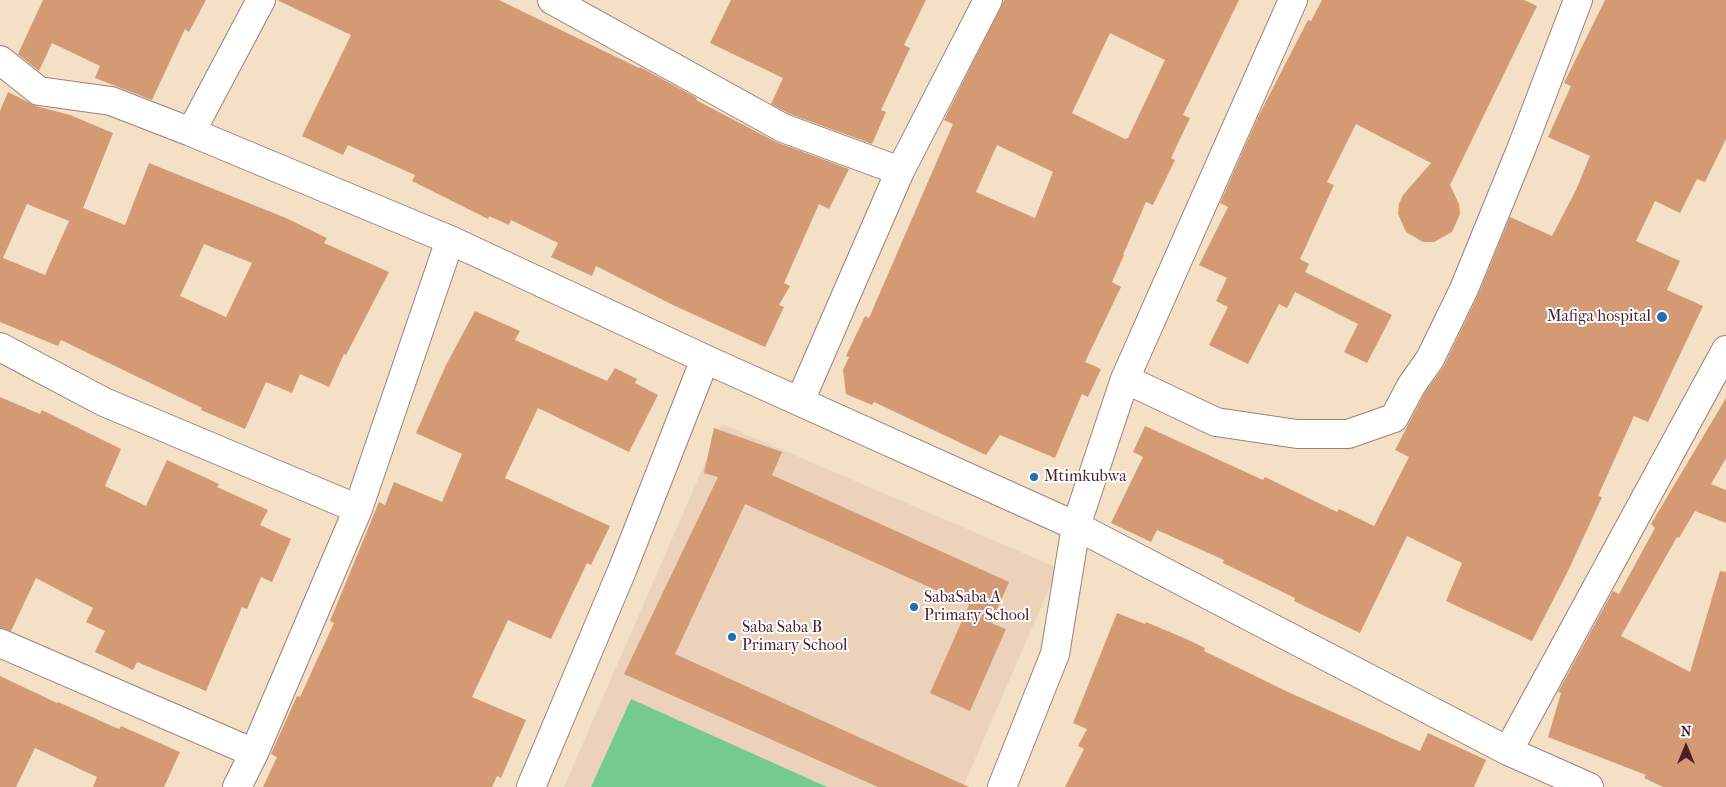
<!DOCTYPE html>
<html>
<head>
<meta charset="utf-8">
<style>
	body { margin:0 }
	#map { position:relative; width:1726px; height:787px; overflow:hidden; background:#f3e0c5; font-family:"IM FELL French Canon",serif }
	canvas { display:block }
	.north { position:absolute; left:1661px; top:722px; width:50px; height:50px; -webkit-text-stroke:4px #fff; paint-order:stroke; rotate:0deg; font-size:14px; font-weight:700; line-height:20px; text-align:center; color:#4a1f2b }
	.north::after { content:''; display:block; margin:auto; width:18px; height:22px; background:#4a1f2b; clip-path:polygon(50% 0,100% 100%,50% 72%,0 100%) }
</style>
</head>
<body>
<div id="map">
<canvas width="1726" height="787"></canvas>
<div class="north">N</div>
</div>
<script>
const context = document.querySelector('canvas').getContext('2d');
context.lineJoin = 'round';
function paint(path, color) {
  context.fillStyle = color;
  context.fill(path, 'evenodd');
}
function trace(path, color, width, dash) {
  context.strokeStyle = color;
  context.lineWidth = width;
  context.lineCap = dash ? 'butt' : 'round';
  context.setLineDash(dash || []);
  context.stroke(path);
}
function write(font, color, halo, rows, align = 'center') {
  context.font = font + ' "IM FELL French Canon",serif';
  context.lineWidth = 4;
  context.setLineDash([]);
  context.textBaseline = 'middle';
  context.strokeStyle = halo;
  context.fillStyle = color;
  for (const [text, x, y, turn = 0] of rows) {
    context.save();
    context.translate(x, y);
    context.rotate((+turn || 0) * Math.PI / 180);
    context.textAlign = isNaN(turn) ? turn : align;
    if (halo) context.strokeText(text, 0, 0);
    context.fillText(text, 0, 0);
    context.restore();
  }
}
paint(new Path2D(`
	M722 424 1058 568 963 787H564Z`), '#ebd2b8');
paint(new Path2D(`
	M631 699 827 787H591Z`), '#75ca8e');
paint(new Path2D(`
	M43 0H206L189 32 185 29 152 100 95 78 100 66 52 43 39 71 18 54Z
	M277 0H499L639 68 640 67 697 98 696 100 776 142 849 169 829 209 819 204 784 283 790 286 779 305 784 307 765 347 675 306 596 266 592 276 551 257 558 243 511 220 509 225 489 216 488 219 412 181 415 175 348 145 343 155 302 136 351 35Z
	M731 0H926L904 45 910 48 881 110 886 112 872 144 790 114 771 104 783 78 710 43Z
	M1004 0H1239L1183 115 1190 118 1171 158 1175 160 1153 205 1146 202 1123 255H1124L1112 282 1121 287 1085 362 1101 369 1088 397 1082 394 1055 458 1000 435 986 455 874 402 872 405 846 394 843 370 849 357 846 356 865 316 869 318 953 124 944 120ZM1110 33 1165 60 1128 138 1125 139 1072 113ZM997 145 1053 172 1035 218 976 192Z
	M1322 0H1524L1537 6 1450 185 1459 204 1460 214 1452 232 1434 242H1423L1406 232 1398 214 1399 204 1403 195 1431 163 1356 124 1327 182 1334 185 1300 259 1309 264 1305 272 1392 315 1367 363 1344 352 1358 324 1295 292 1287 308 1279 304 1248 364 1209 345 1228 307 1216 301 1227 278 1199 265 1228 207 1220 203 1258 117 1308 20 1311 21Z
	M1605 0H1726V139L1705 182 1697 179 1680 213 1655 201 1636 241 1680 261 1667 290 1703 306 1648 422 1634 416 1598 496 1602 497 1568 571 1532 641 1446 601 1462 563 1407 536 1360 633 1294 601 1295 598 1223 563 1224 560 1157 530 1151 542 1111 523 1143 457 1133 452 1145 426 1263 480 1265 477 1337 512 1339 509 1374 526 1409 457 1395 450 1424 394 1444 366 1478 295 1510 217 1552 236 1576 190 1590 156 1548 137 1571 86 1564 83Z
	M8 92 36 106 70 115 113 133 83 208 125 225 149 163 286 218 327 238 324 243 389 272 346 355 344 354 329 387 300 374 292 393 266 382 245 429 201 410 202 408 61 340 58 346 0 322V111ZM27 204 69 221 45 275 3 258ZM204 244 252 263 226 317 180 296Z
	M475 311 520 331 515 340 607 381 615 368 637 379 635 383 658 395 629 452 538 408 505 478 610 526 591 565 587 563 551 639 508 620 472 697 526 720 501 778 497 776 492 787H263L277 757 271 754 297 696 300 697 334 623 330 621 379 502 385 505 394 482 442 502 462 454 416 433 446 365Z
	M0 397 40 414 42 410 121 449 105 486 146 506 167 460 219 484 217 487 268 510 260 525 291 539 272 582 261 577 247 609 242 607 206 691 137 662 133 670 95 652 105 631 86 622 93 608 36 578 11 631 0 628Z
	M1726 398V458L1711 484 1726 490V523L1695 511 1679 538 1677 537 1621 636 1690 672 1720 571 1726 572V787H1663L1644 778 1646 775 1548 737 1561 693 1558 692 1613 591 1619 594 1655 528 1651 524Z
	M714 428 782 452 772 475 1009 582 991 623 1006 629 970 711 930 693 969 605 745 504 675 654 969 787H878L624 674 718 477 704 473Z
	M1117 613 1145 624 1146 622 1184 638 1205 648 1204 651 1288 692 1420 751 1428 733 1486 760 1474 787H1065L1084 749 1078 746 1087 729 1073 723Z
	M0 676 57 703 58 702 119 729 121 726 180 752 164 787H93L97 777 35 748 16 787H0Z`), '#d49a74');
const minor = new Path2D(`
	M552 0 783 128 900 171
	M0 60 39 91 111 101 191 132 450 240 705 359 1076 526 1508 751 1589 787
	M191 132 261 0
	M0 347 104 402 358 509
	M1125 379 1216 422 1297 434H1348L1394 418 1411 386 1430 359 1464 289 1522 147 1578 0
	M800 401 900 171 988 0
	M0 643 254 753
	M1508 751 1726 350
	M237 787 254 753 358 509 450 240
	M531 787 623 568 705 359
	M1002 787 1055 654 1076 526 1125 379 1293 0`);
trace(minor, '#9e8078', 30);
trace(minor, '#fff', 28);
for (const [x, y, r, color] of [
	[1662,317,6,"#1f6fb2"],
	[1034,477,5,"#1f6fb2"],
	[914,607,5,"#1f6fb2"],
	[732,637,5,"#1f6fb2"]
]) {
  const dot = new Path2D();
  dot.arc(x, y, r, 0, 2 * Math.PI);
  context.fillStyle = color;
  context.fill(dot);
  trace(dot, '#fff', 2);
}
write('16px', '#4a1f2b', '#fff', [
	["Mafiga hospital",1651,317,"right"],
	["Mtimkubwa",1044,477],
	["SabaSaba A",924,598],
	["Primary School",924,616],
	["Saba Saba B",742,628],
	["Primary School",742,646]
], 'left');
</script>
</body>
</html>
